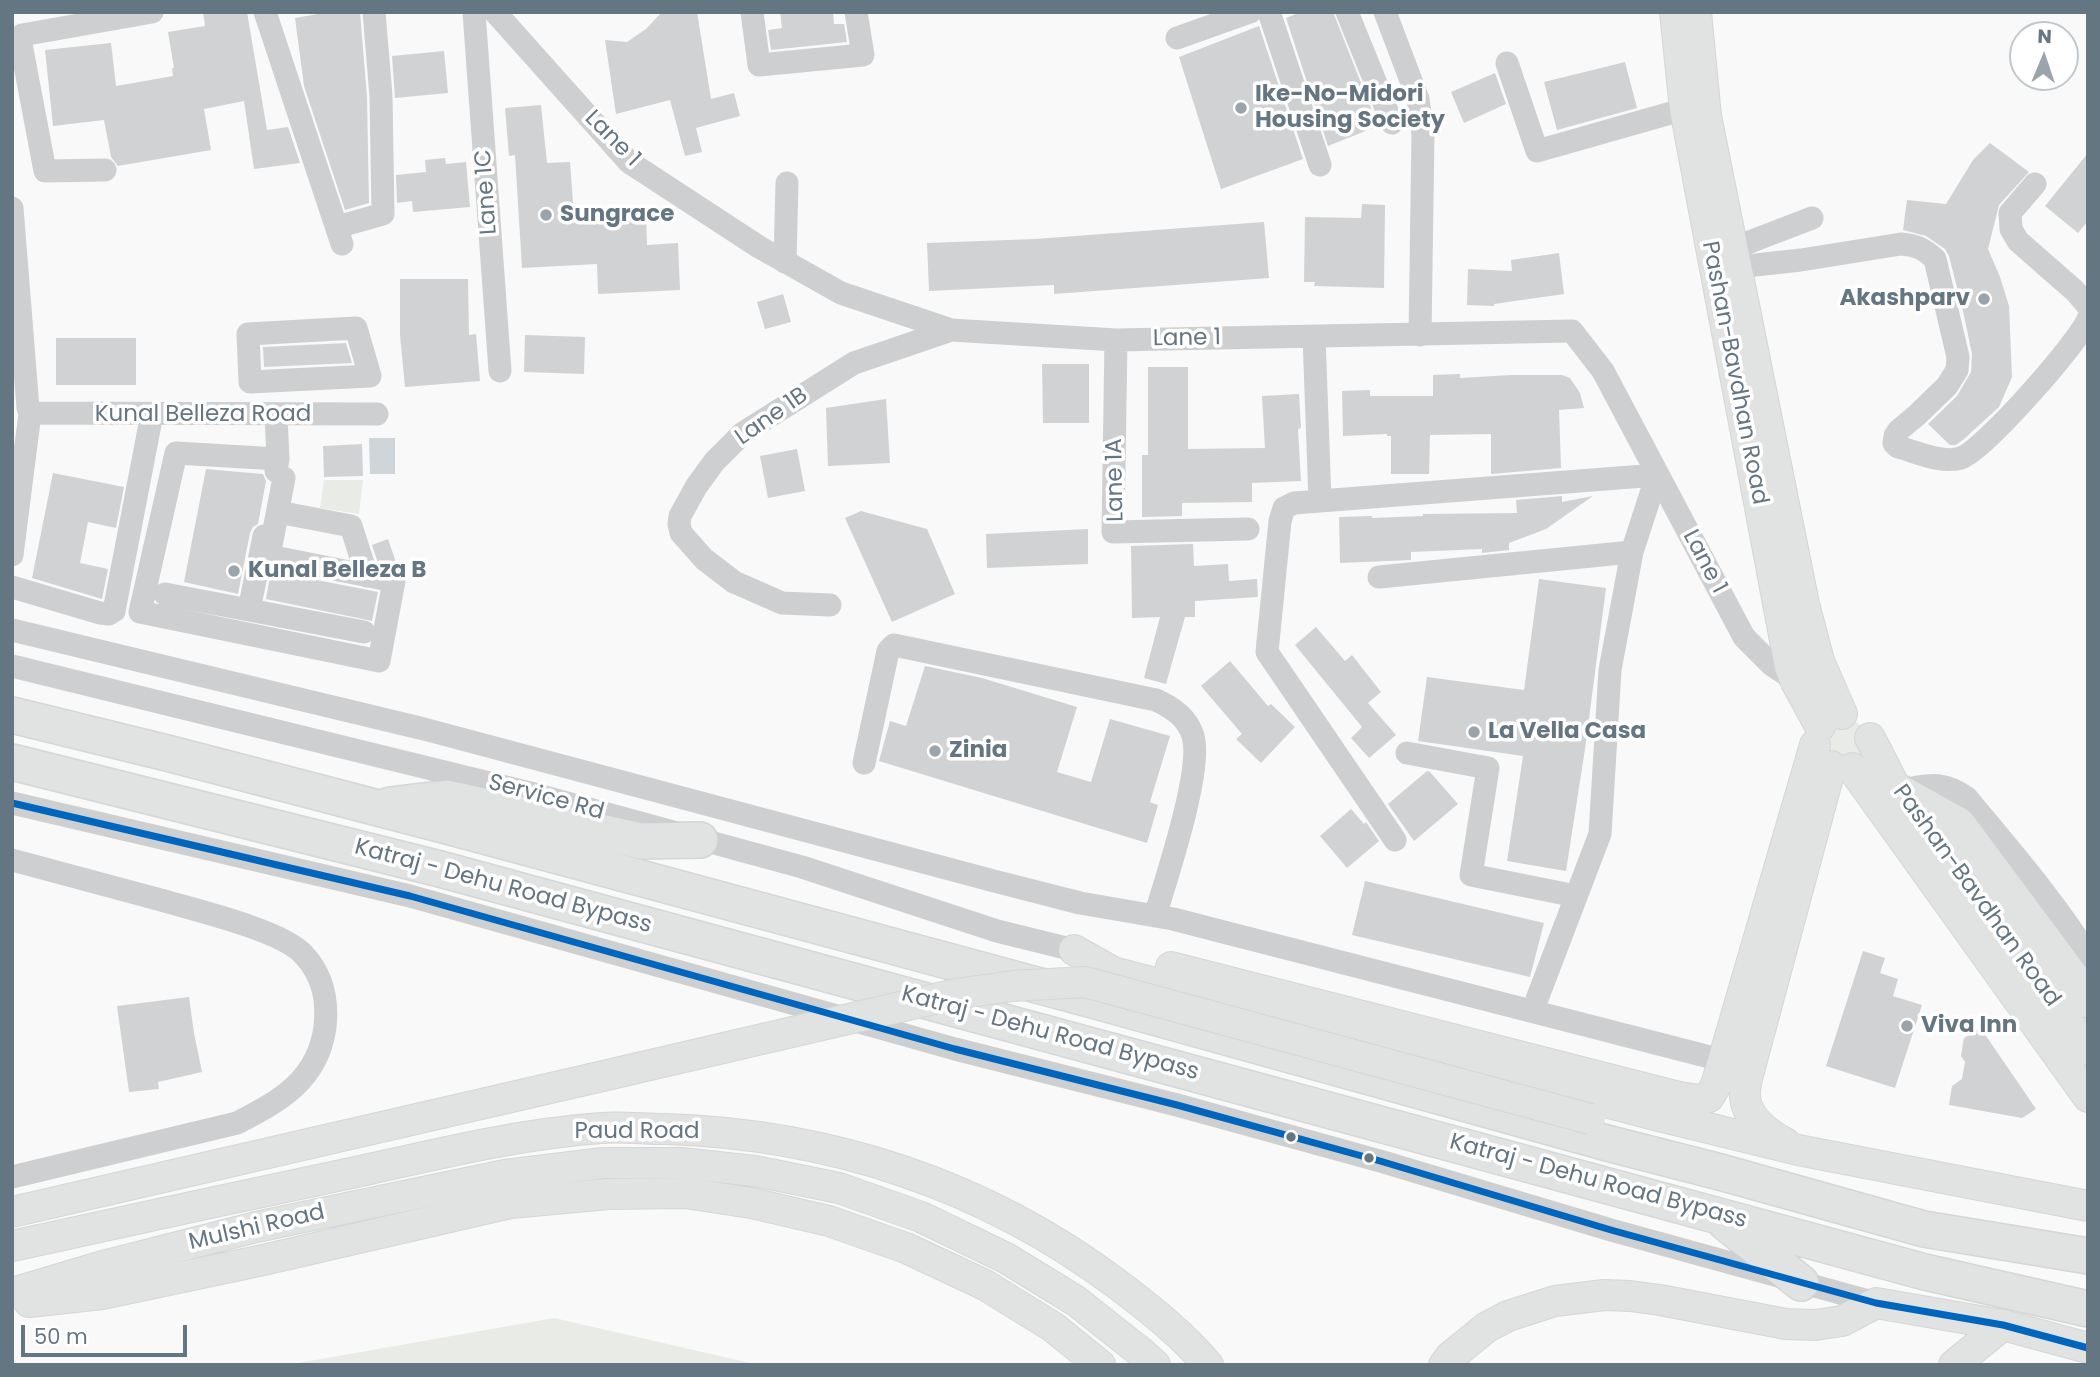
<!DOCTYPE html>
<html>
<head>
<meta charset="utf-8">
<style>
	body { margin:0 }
	#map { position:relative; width:2100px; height:1377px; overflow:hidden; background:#f9f9f9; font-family:Poppins,sans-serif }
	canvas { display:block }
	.frame { position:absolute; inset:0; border:14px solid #657683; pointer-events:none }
	.north { position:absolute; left:2009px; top:21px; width:70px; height:70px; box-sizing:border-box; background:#fff; border:2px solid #c1c8cd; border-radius:50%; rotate:2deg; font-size:19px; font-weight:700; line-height:28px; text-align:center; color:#657683 }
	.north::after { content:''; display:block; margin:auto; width:24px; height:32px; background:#99a4ac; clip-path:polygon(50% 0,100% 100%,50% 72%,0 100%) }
	.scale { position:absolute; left:21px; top:1325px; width:166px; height:32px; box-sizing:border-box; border:4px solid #657683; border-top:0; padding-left:9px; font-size:21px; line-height:24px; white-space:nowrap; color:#657683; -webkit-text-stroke:5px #fff; paint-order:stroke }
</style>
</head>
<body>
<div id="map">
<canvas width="2100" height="1377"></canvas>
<div class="frame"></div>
<div class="north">N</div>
<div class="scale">50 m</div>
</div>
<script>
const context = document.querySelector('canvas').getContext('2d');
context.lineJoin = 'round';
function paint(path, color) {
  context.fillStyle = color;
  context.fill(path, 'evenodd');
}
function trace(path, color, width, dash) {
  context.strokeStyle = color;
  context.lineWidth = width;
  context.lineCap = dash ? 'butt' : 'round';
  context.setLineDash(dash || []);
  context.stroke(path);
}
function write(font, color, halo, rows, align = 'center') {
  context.font = font + ' Poppins,sans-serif';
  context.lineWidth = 7;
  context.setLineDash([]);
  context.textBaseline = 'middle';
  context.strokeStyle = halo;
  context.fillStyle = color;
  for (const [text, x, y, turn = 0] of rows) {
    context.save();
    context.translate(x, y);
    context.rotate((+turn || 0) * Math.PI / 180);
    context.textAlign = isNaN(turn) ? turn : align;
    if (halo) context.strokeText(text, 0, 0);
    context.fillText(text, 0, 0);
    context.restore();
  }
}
paint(new Path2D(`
	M324 480H363L359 514 320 508Z
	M1845 716C1866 723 1871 740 1861 759L1830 763 1819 733Z
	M554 1318 759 1365H287Z`), '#e8ebe6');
paint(new Path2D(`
	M369 438H395V474H370Z`), '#ced6d9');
paint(new Path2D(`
	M203 12H247L267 130 288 127 300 163 254 169 244 101 204 109 211 150 118 166 111 157 104 120 53 126 45 50 111 43 116 86 173 76 172 68H174L168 32 205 26Z
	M329 12H360L367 97 369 203 345 210 304 86 295 18Z
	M662 12H697L711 99 734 93 740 116 696 128 702 152 685 156 670 100 616 114 605 40 627 42 646 29Z
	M780 12H833L834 24H844L847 42 771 50 768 30 782 28Z
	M1301 12H1333L1378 126 1328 146 1286 18Z
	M1259 26 1303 159 1221 189 1179 57Z
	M444 51 448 93 395 98 392 56Z
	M1625 62 1637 108 1557 130 1544 82Z
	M1495 73 1506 104 1464 123 1451 92Z
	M541 105 547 163 570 162 574 216 646 213 647 245 678 243 680 290 598 294 597 264 522 268 515 155 509 156 505 108Z
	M1990 143 2029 172 1999 205 1988 249 2000 277 2009 306 2012 377 1999 407 1964 439 1956 445H1950L1928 424 1957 396 1971 372 1972 354 1963 311 1949 256 1945 249 1926 236 1903 230 1907 200 1946 204 1973 160Z
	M2088 153V221L2078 233 2045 206Z
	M445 158 446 164 466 162 470 207 413 212 412 201 397 203 396 175 426 172 425 160Z
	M1362 204 1385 205 1384 288 1314 286 1315 282H1304L1305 217 1361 218Z
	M1264 222 1269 278 1054 294V285L929 291 927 243 1035 239Z
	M1559 253 1564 294 1494 304V306L1467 305 1468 269 1512 271 1511 260Z
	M400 279H468L469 335 476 334 480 381 405 387 400 335Z
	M783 294 791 322 765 329 757 302Z
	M525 335 585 337 584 374 524 372Z
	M56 338H136V385H56Z
	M346 343 352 363 264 367 263 347Z
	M1042 364H1089V423H1043Z
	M1148 367H1188V449L1265 448 1262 396 1299 394 1301 428 1298 429 1301 481 1252 483V502L1182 503V516L1142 517V455H1148Z
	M1460 374V378L1511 375H1562L1570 378 1580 393 1584 408 1559 410 1561 468 1491 474V434L1430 435 1429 474H1391V436H1387V434L1343 436 1342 391 1370 390V396H1433V375Z
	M886 399 890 463 828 466 826 408Z
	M362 444 363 476 324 477 323 446Z
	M797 449 805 491 768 498 760 456Z
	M206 469 263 474 266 481 258 524 253 527 250 533 238 594 184 582Z
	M53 473 124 487 116 528 88 522 80 563 108 569 102 599 32 578Z
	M1562 496V502L1593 496 1546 529 1509 543V550L1482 553V549L1411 552V560L1340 563 1339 517 1372 516V518L1423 516V514L1517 513 1516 500Z
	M861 511 927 529 955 594 892 622 845 518Z
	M1088 529V564L987 568 986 534Z
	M388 539 397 565 391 566 378 563 372 545Z
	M1193 544 1194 566 1228 564 1229 581 1257 579 1258 597 1195 601V617H1185L1166 684 1144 678 1160 617 1132 618 1131 546Z
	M271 571 378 592 372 621 266 599Z
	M1539 579 1606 588 1585 749 1566 871 1507 861 1523 756 1418 741 1427 677 1524 690Z
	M1316 627 1345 661 1352 655 1381 692 1368 703 1396 735 1369 758 1351 738 1362 727 1295 645Z
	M1230 661 1268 706 1271 704 1295 727 1261 763 1236 739 1242 734 1201 686Z
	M925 666 982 678 1077 707 1057 772 1091 782 1110 719 1170 736 1150 802 1158 805 1147 843 879 761 890 721 906 726Z
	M1427 771 1430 772 1458 804 1414 841 1388 804Z
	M1351 809 1364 824 1366 822 1379 841 1347 868 1320 836Z
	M1365 881 1544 923 1530 977 1352 935Z
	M1863 951 1885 958 1880 973 1898 979 1893 996 1922 1005 1895 1088 1826 1066Z
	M189 997 194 1033 202 1072 158 1082 159 1089 129 1092 117 1006Z
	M1980 1027 2036 1109 2022 1118 1949 1105 1952 1086 1962 1079 1965 1062 1961 1056 1964 1038Z`), '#d0d2d3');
const major = new Path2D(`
	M1675 12 1685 109 1790 667 1795 680 1820 726
	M1696 12 1706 116 1804 604 1819 661 1842 714
	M1870 738 1897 791 2088 1050
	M1852 768 2088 1097
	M1074 950 1113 972 1651 1114 1798 1150 2088 1206
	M1171 967 1679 1097 1700 1100 1709 1097 1716 1085 1815 745
	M1785 1143C1768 1134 1746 1118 1745 1096 1744 1086 1748 1076 1750 1067L1831 766
	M12 1212 590 1079
	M12 1246C127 1221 241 1196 356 1172 437 1154 518 1134 601 1128 622 1126 644 1129 665 1129 830 1134 985 1185 1117 1284 1150 1309 1182 1334 1208 1365
	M12 1293 99 1267 256 1227 505 1175 603 1163H681L755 1171 839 1188 921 1217 1006 1258 1076 1301 1143 1354 1155 1365
	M29 1302 102 1294 263 1260 511 1203 608 1194 685 1193 751 1203 829 1221 906 1248 985 1285 1053 1327 1100 1365
	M1444 1365 1450 1357 1487 1327 1508 1316 1555 1301 1604 1295 1630 1296 1660 1300 1786 1324 1815 1325 1842 1321 1876 1303 2003 1325 2088 1348
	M1954 1365 2003 1325`);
const highway = new Path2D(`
	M12 715 171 754 451 827 1096 1001 1607 1143 1720 1172 1924 1229 2088 1256
	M12 762 440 869 1925 1272 2088 1309
	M1897 791 1958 825 2088 1000
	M390 805 447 798 641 841 700 840
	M1726 1223 1801 1283`);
trace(major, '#d5d6d7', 32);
trace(highway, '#d5d6d6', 38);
trace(new Path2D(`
	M265 12 342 244
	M474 12 500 371
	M495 12 629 162 759 247 841 293 951 330 1116 340 1572 331 1603 371 1744 637 1772 665 1795 680
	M752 12 759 65 863 55 856 12
	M1269 12 1320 165
	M1347 12 1392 123
	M1385 12 1418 99 1423 134 1420 335
	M1177 38 1250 12
	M1507 63 1537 151 1685 109
	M105 170 45 171 20 39 22 35 152 12
	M2035 184 2010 213 2011 229 2018 241 2075 291 2088 306
	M12 208 28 408 30 413 12 555
	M337 227 383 214 381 96 374 12
	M1734 248 1812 218
	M785 262 787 183
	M1737 267 1801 260 1901 244C1916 245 1924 249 1935 259L1958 357 1957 370 1947 386 1917 415 1899 430 1895 436 1894 443 1898 447C1917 452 1942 464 1961 458 1984 450 2079 342 2088 319
	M356 328 370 376 250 382 248 334Z
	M1314 336 1320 501
	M1116 340 1113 532 1248 529
	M30 413 377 414
	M278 459 176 453 140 612 379 661 394 581 269 556 284 478
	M276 471 278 459 276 415
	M278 512 351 526 367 576
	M264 536 249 610 364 632
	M1379 577 1632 552
	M12 587 100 613 109 614 114 611 152 414
	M165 594 249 610
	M830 605 782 603 734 582 704 559 681 533 679 524 680 516 696 487 714 462 743 433 854 363 951 330
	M12 630 424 729 994 881 1080 903 1173 919 1737 1064
	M12 666 538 795 802 867 997 931 1074 950
	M1407 753 1488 768 1471 875 1576 896
	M864 763 888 651 894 645 1156 700C1173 708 1187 717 1193 736 1203 770 1166 879 1155 916
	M1897 791C1927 786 1940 779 1967 798 2009 849 2053 899 2088 955
	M12 803 410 896 955 1049 1177 1105 1380 1161 1611 1230 1876 1303
	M1395 840 1267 652 1280 521 1284 508 1294 503 1657 475
	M12 860C62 873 111 887 161 900 194 910 281 930 303 954 323 975 328 999 325 1027 318 1080 280 1101 237 1123L12 1177
	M1537 999 1600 834 1610 670 1632 552 1657 475`), '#cecfd0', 23);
trace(major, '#e1e2e2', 30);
trace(highway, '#e1e2e2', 35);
const majorBridge = new Path2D(`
	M590 1079 956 994 1013 986 1085 982 1590 1119`);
trace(majorBridge, '#d5d6d7', 32, []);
trace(majorBridge, '#e1e2e2', 30);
trace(new Path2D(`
	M12 803 410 896 955 1049 1177 1105 1380 1161 1611 1230 1876 1303 2003 1325 2088 1348`), '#0065bd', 7);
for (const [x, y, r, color] of [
	[1241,108,7,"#99a4ac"],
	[546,215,7,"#99a4ac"],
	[1984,299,7,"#99a4ac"],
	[234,571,7,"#99a4ac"],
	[1474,732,7,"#99a4ac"],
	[935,751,7,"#99a4ac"],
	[1907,1026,7,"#99a4ac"],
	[1291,1137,6,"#657683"],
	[1369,1158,6,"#657683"]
]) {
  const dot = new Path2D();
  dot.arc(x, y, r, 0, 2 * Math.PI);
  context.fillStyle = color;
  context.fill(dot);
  trace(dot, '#fff', 2.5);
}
write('bold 23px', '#657683', '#fff', [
	["Ike-No-Midori",1255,95],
	["Housing Society",1255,121],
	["Sungrace",560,215],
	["Akashparv",1970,299,"right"],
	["Kunal Belleza B",248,571],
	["La Vella Casa",1488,732],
	["Zinia",949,751],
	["Viva Inn",1921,1026]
], 'left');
write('23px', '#657683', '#fff', [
	["Lane 1",612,139,45],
	["Lane 1C",487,192,-94],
	["Lane 1",1187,339,-1],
	["Pashan-Bavdhan Road",1734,373,79],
	["Kunal Belleza Road",203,415],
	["Lane 1B",772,417,-35],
	["Lane 1A",1116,480,-91],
	["Lane 1",1704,562,62],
	["Service Rd",546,798,15],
	["Katraj - Dehu Road Bypass",503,887,15],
	["Pashan-Bavdhan Road",1976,896,54],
	["Katraj - Dehu Road Bypass",1050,1034,15],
	["Paud Road",637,1132],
	["Katraj - Dehu Road Bypass",1598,1182,15],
	["Mulshi Road",257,1228,-13]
]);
</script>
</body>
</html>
